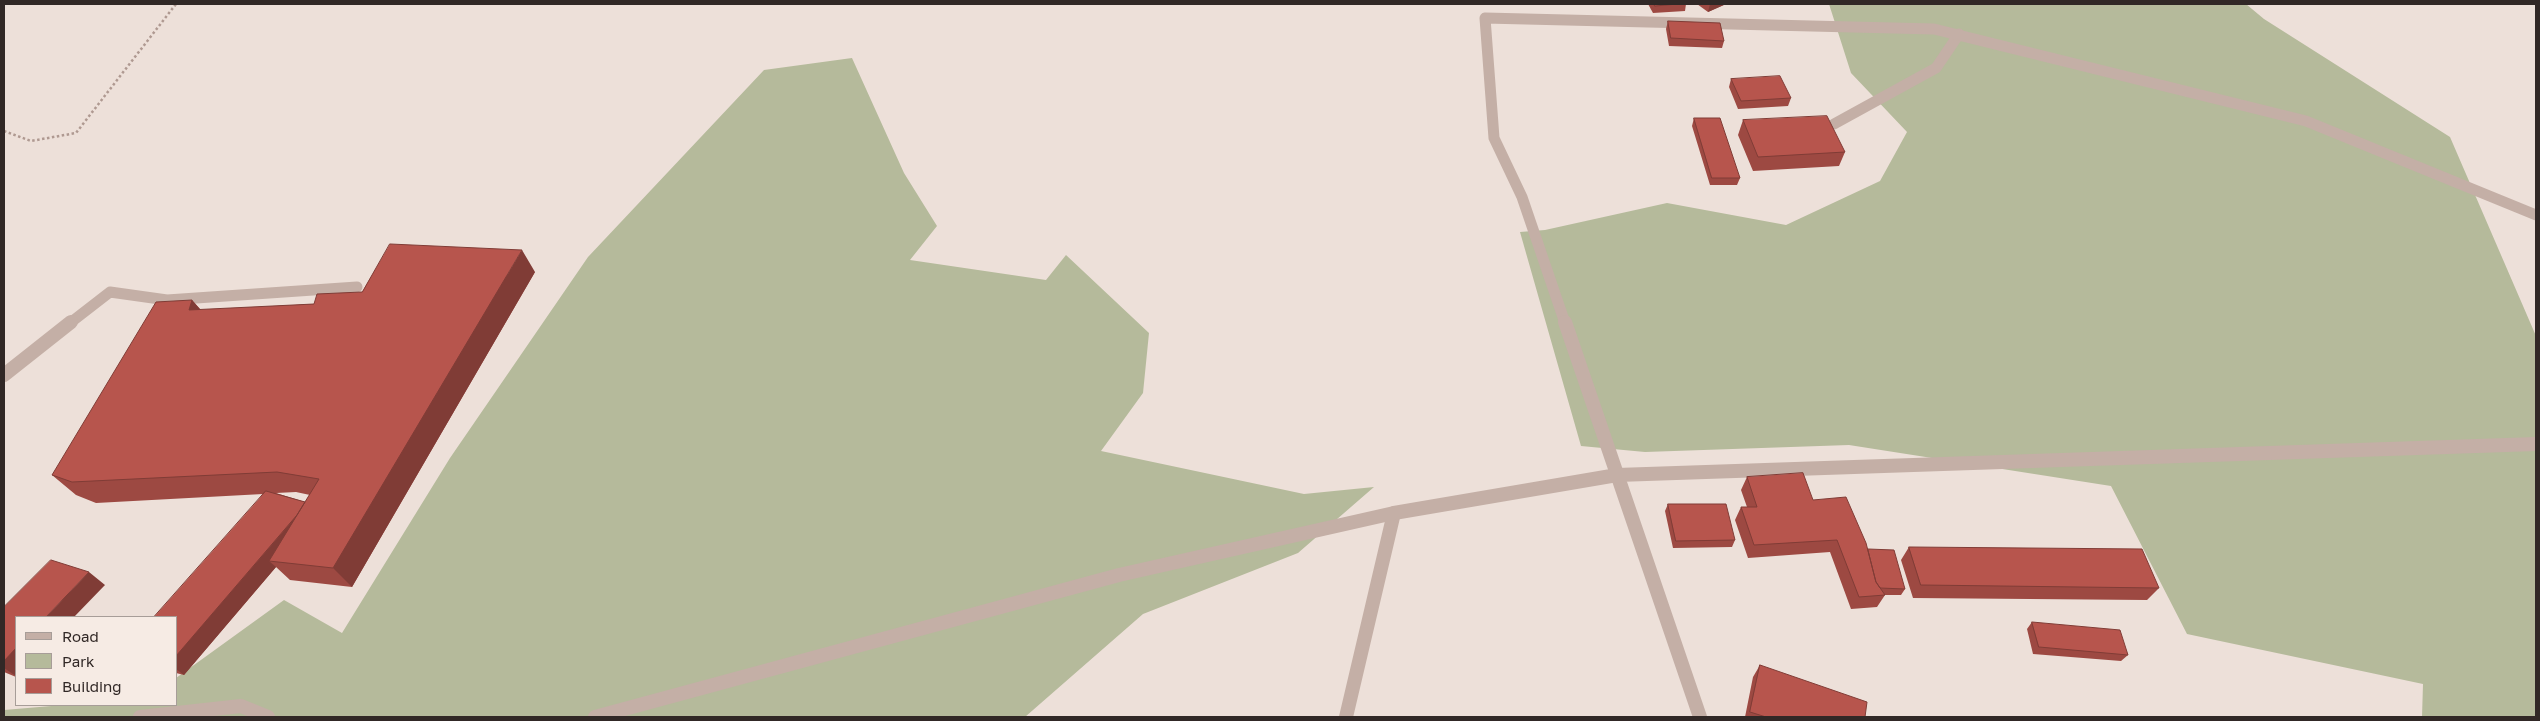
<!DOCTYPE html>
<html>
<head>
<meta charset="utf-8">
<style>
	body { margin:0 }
	#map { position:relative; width:2540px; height:721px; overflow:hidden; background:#ede0d9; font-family:"Golos Text",sans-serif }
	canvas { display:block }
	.frame { position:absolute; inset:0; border:5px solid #312826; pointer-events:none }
	.legend { position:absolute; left:15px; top:616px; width:162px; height:90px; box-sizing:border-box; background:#f6ebe4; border:1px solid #a79d98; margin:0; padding:6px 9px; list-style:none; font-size:15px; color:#312826 }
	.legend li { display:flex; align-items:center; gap:10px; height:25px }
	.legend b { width:25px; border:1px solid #a79d98 }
</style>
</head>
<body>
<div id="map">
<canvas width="2540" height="721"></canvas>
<div class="frame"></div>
<ul class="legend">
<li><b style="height:6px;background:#c4afa6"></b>Road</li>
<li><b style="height:14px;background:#b5ba9b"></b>Park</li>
<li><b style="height:14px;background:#b7554d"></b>Building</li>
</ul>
</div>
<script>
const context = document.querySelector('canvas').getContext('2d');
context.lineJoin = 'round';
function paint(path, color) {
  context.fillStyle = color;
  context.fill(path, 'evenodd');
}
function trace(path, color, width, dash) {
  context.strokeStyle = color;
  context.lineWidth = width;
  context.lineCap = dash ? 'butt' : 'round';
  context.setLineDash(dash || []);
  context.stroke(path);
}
paint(new Path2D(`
	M1829 4H2246L2264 19 2450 137 2536 336V717H2422L2423 684 2187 634 2111 486 1849 445 1645 452 1581 446 1520 232 1545 230 1667 203 1786 225 1880 181 1907 132 1851 73Z
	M852 58 904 173 937 226 910 260 1046 280 1066 255 1149 333 1143 393 1101 451 1304 494 1374 487 1298 553 1143 614 1025 717H4V710L63 705H176V678L284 600 342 633 450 458 588 257 764 70Z`), '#b5ba9b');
trace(new Path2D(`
	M4 131 31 141 76 133 176 4`), '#af9991', 2.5, [2.5, 2.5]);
trace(new Path2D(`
	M1834 124 1936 68 1959 34
	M70 323 110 292 167 300 357 287`), '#c4afa6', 11);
trace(new Path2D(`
	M4 375 71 322
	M1346 717 1394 513`), '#c4afa6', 14);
trace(new Path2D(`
	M1565 323 1522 197 1494 138 1485 18 1934 29 2306 121 2536 215`), '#c4afa6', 11);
trace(new Path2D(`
	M1565 322 1700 717
	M140 717 241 706 268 717
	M595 717 1119 575 1394 513 1617 475 2536 444`), '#c4afa6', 14);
paint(new Path2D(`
	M1648 4H1686L1685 11 1653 13Z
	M1697 4H1726L1708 12Z
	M1668 21 1724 41 1722 48 1669 46 1666 29Z
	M1731 79 1791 98 1788 106 1738 109 1729 87Z
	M1694 118 1740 178 1737 185H1710L1692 126Z
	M1743 120 1845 152 1839 166 1753 171 1738 135Z
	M535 272 352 587 290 580 276 567 184 675 176 673V617L263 494 96 503 76 495 52 475 192 300 201 310 314 304 362 292ZM296 492 310 495 305 502 276 493Z
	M1747 477 1813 500 1868 549 1905 589 1901 595H1885L1877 607 1851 609 1830 552 1748 558 1735 520 1741 507H1747L1741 490Z
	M1668 504 1735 540 1732 547 1673 548 1665 511Z
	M1909 547 2159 588 2147 600 1913 598 1901 560Z
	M105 585 16 617V677L4 672V607Z
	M2032 622 2128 655 2121 661 2033 654 2027 629Z
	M1760 665 1865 717H1745L1753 677Z`), '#9d4942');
paint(new Path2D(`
	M1710 4H1726L1708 12Z
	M522 250 535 272 352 587 333 568Z
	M192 300 211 322 189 310Z
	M308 503 269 561 276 567 184 675 176 669V656Z
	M89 572 105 585 74 617H46Z
	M16 648V676L4 668V661Z`), '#803c36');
const building = new Path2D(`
	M1654 4H1678L1655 6Z
	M1668 21 1720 23 1724 41 1671 38Z
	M1780 76 1791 98 1741 101 1731 79Z
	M1827 116 1845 152 1758 157 1743 120Z
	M1694 118H1720L1740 178H1712Z
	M390 244 522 250 333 568 269 561 319 479 277 472 72 482 52 475 156 302 192 300 189 310 314 304 317 294 362 292Z
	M1803 473 1813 500 1846 497 1866 543 1876 582 1885 595 1859 597 1837 540 1754 545 1741 507H1757L1747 477Z
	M266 491 305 502 297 515 176 656V617H154Z
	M1668 504H1726L1735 540 1676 541Z
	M1909 547 2142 549 2159 588 1921 585Z
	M1868 549 1894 550 1905 589 1880 588 1876 582Z
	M51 560 89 572 46 617H16V648L4 661V607Z
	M2032 622 2120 630 2128 655 2039 647Z
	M1760 665 1867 702 1865 717H1766L1750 712Z`);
paint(building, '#b7554d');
trace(building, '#803c36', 1);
</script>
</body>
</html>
